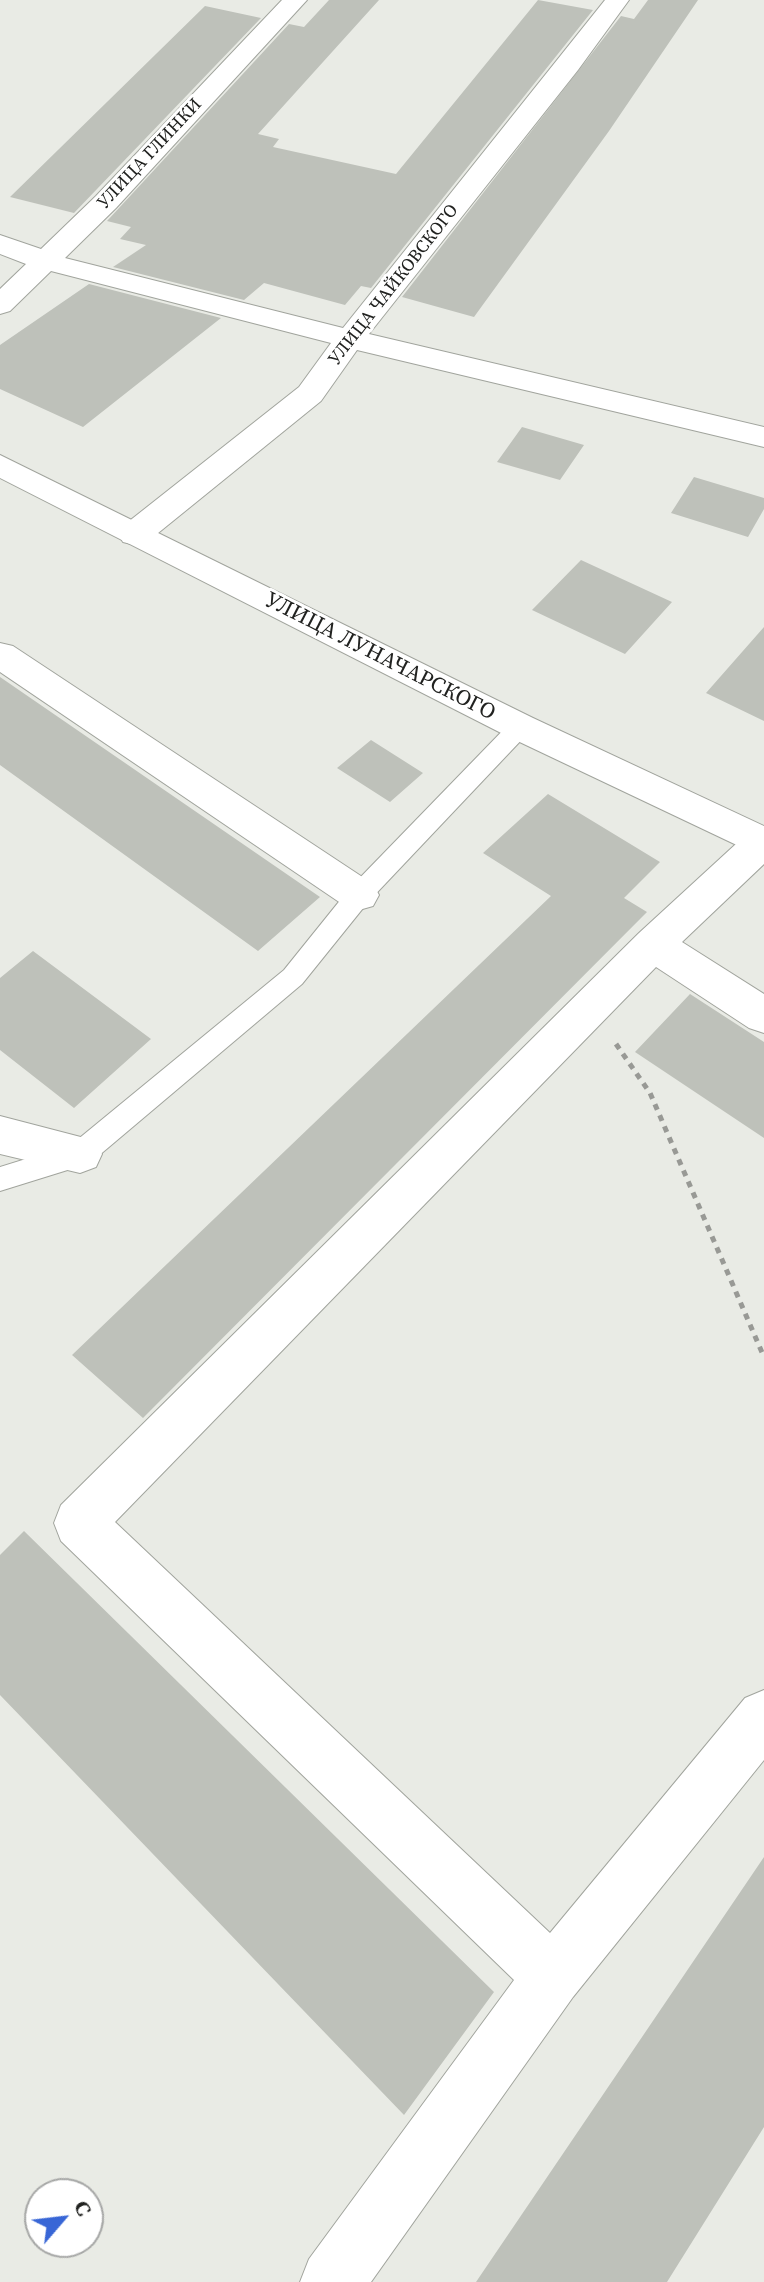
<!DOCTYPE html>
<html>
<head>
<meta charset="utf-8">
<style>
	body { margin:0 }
	#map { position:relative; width:764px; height:2282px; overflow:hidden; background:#e9ebe5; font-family:"Source Serif 4",serif }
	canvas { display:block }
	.north { position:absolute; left:24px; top:2178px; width:80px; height:80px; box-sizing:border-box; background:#fff; border:2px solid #a6a7a6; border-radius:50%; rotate:62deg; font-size:22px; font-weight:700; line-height:32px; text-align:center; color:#212220 }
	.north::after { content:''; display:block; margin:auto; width:28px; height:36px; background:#3866d6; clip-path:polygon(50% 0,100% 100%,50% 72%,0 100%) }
</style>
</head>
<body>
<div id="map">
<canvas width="764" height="2282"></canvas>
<div class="north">С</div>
</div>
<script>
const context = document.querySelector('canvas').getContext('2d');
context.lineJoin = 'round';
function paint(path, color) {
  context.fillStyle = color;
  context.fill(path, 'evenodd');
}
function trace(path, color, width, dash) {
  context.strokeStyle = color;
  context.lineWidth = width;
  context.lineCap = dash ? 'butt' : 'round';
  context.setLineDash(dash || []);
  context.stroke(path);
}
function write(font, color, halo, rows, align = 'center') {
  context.font = font + ' "Source Serif 4",serif';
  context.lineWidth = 6;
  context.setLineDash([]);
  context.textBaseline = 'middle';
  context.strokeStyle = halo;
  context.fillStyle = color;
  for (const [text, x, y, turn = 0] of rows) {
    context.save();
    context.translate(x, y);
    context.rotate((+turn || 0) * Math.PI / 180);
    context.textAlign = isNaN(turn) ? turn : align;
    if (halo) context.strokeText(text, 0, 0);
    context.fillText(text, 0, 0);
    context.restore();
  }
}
paint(new Path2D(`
	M329 0H379L258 134 279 139 273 147 396 174 538 0 593 10 371 288 361 286 345 305 264 283 244 300 113 267 146 245 120 239 131 227 107 221 289 24 304 27Z
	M648 0H698L609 131 474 317 402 297 621 16 634 19Z
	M205 6 261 18 74 213 10 197Z
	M89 284 221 318 83 427 0 389V345Z
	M522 427 584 445 560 480 497 462Z
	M694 477 764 498V509L748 537 671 513Z
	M581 560 672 602 625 654 532 610Z
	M764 627V721L706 693Z
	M0 677 320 897 258 951 0 765Z
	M371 740 423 773 390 802 337 768Z
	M548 794 660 862 624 898 647 912 143 1418 72 1355 551 896 483 853Z
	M33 951 151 1039 74 1108 0 1050V978Z
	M690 994 764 1042V1138L635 1052Z
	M24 1531 494 1992 404 2115 0 1695V1555Z
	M764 1857V2127L667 2282H476Z`), '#bec1ba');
const lane = new Path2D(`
	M520 719 528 721 532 727 528 733 368 902 302 984 90 1163 0 1191V1167L71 1145 284 970 350 888 512 721Z`);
const street = new Path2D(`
	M282 0H307L116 208 65 258 343 328 605 0H629L578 70 369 334 764 427V447L357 350 321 401 147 542 135 545 123 542 118 534 123 526 299 387 331 343 51 271 10 311 0 314V289L26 264 0 254V235L41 249 96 196Z
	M0 643 13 646 373 884 379 895 373 906 359 910 345 906 0 672Z
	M764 828V864L682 942 764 994V1033L749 1028 656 967 115 1522 550 1933 745 1698 764 1690V1760L573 1997 371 2282H300L309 2259 514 1980 61 1541 54 1523 61 1505 639 933 749 832Z
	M0 1116 96 1141 102 1154 96 1167 80 1173 0 1154Z`);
const secondary = new Path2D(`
	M0 455 533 718 764 826V858L507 736 0 478Z`);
trace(lane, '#a1a49d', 2);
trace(street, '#a1a49d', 2);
trace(secondary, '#a1a49d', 2);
trace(new Path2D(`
	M616 1044 650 1093 764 1357`), '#989995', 5, [6, 6]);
paint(lane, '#fff');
paint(street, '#fff');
paint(secondary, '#fff');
write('18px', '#212220', '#fff', [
	["УЛИЦА ГЛИНКИ",150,154,-47],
	["УЛИЦА ЧАЙКОВСКОГО",394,285,-52]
]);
write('22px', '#212220', '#fff', [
	["УЛИЦА ЛУНАЧАРСКОГО",380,657,27]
]);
</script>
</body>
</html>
